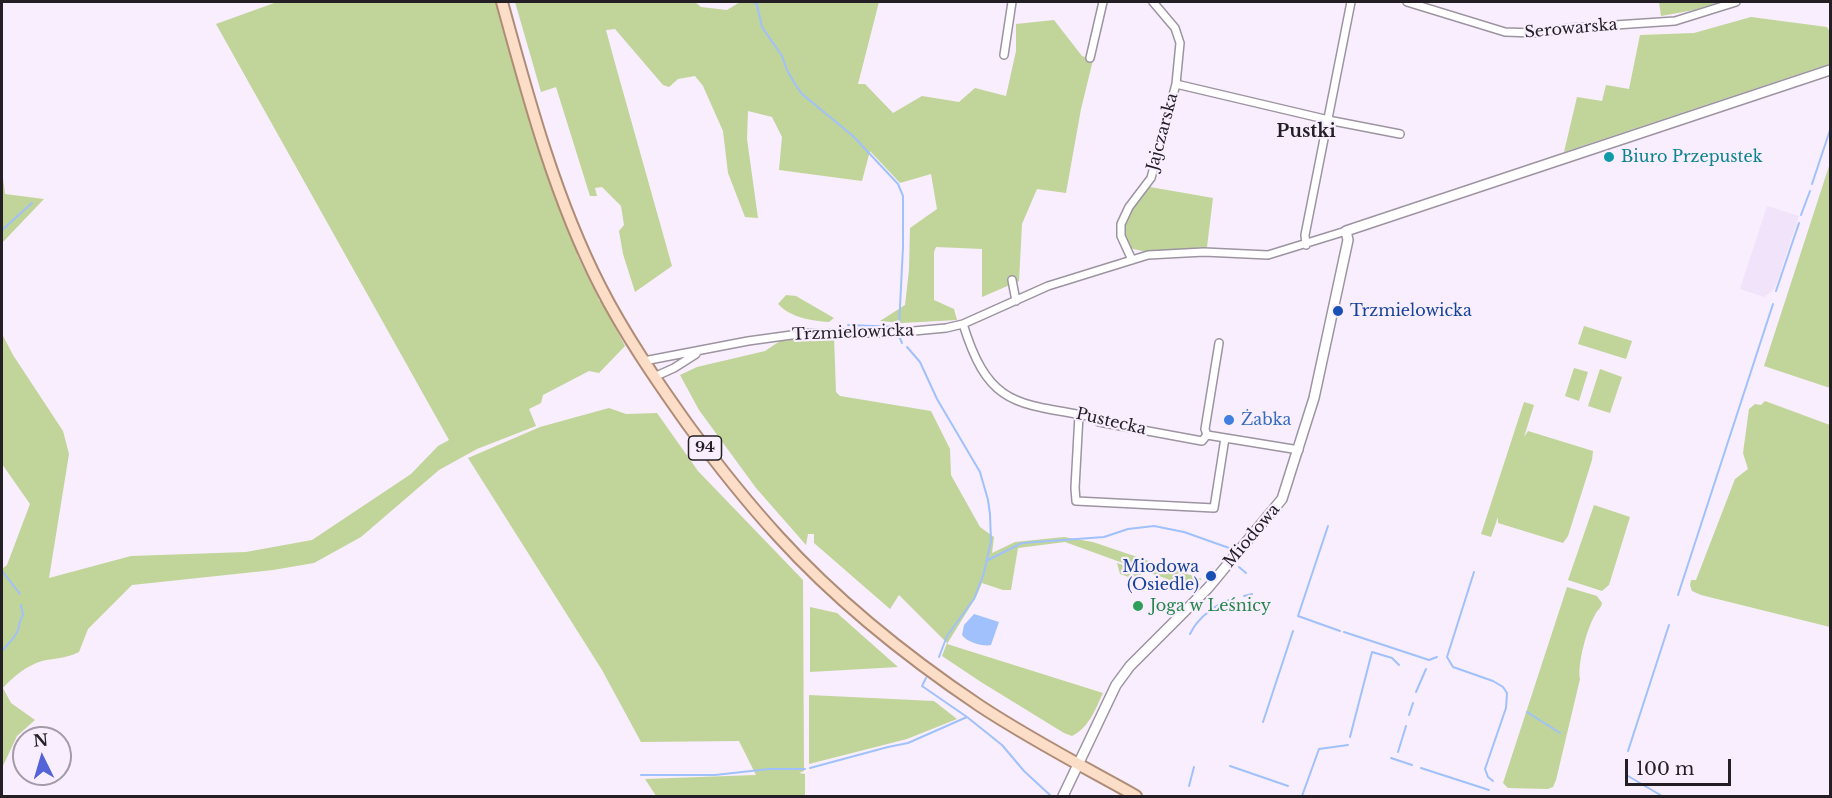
<!DOCTYPE html>
<html>
<head>
<meta charset="utf-8">
<style>
	body { margin:0 }
	#map { position:relative; width:1832px; height:798px; overflow:hidden; background:#f8eefd; font-family:"Libre Baskerville",serif }
	canvas { display:block }
	.frame { position:absolute; inset:0; border:3px solid #231f25; pointer-events:none }
	.north { position:absolute; left:12px; top:726px; width:60px; height:60px; box-sizing:border-box; background:#f8eefd; border:2px solid #a39ba7; border-radius:50%; rotate:355deg; font-size:16px; font-weight:700; line-height:24px; text-align:center; color:#231f25 }
	.north::after { content:''; display:block; margin:auto; width:21px; height:27px; background:#5563d9; clip-path:polygon(50% 0,100% 100%,50% 72%,0 100%) }
	.scale { position:absolute; left:1625px; top:759px; width:106px; height:27px; box-sizing:border-box; border:3px solid #231f25; border-top:0; padding-left:8px; font-size:18px; line-height:21px; white-space:nowrap; color:#231f25; -webkit-text-stroke:4px #f8eefd; paint-order:stroke }
</style>
</head>
<body>
<div id="map">
<canvas width="1832" height="798"></canvas>
<div class="frame"></div>
<div class="north">N</div>
<div class="scale">100 m</div>
</div>
<script>
const context = document.querySelector('canvas').getContext('2d');
context.lineJoin = 'round';
function paint(path, color) {
  context.fillStyle = color;
  context.fill(path, 'evenodd');
}
function trace(path, color, width, dash) {
  context.strokeStyle = color;
  context.lineWidth = width;
  context.lineCap = dash ? 'butt' : 'round';
  context.setLineDash(dash || []);
  context.stroke(path);
}
function write(font, color, halo, rows, align = 'center') {
  context.font = font + ' "Libre Baskerville",serif';
  context.lineWidth = 4.5;
  context.setLineDash([]);
  context.textBaseline = 'middle';
  context.strokeStyle = halo;
  context.fillStyle = color;
  for (const [text, x, y, turn = 0] of rows) {
    context.save();
    context.translate(x, y);
    context.rotate((+turn || 0) * Math.PI / 180);
    context.textAlign = isNaN(turn) ? turn : align;
    if (halo) context.strokeText(text, 0, 0);
    context.fillText(text, 0, 0);
    context.restore();
  }
}
paint(new Path2D(`
	M1767 206 1799 216 1775 288 1764 297 1740 289Z`), '#f1e3f9');
paint(new Path2D(`
	M277 2H497L500 13 499 15H501L521 85 519 87H521L543 157 541 158 544 159 579 254 577 255 599 299 598 300 601 301 625 346 599 373 589 371 543 395 541 403 529 409 536 426 477 449 439 470 361 537 314 563 273 570 132 585 88 629 79 652C68 658 55 658 42 661 26 666 14 676 3 688L11 703 35 720 17 736 2 768V569L7 565 30 504 2 464V334L13 355 63 431 69 454 49 578 131 556 246 552 312 540 411 474 438 446 449 440 216 24Z
	M515 2H695L701 7 727 10 740 2H879L858 84H865L893 113 922 96 959 102 975 88 1006 96 1016 51V24L1054 20 1082 56 1093 60 1081 109 1066 193 1037 189 1022 224 1019 281 982 297V249L936 247 934 252V300L954 309 957 320 902 323 880 321 905 305 909 270 910 228 937 209 931 174 900 183 870 151 862 181 779 170 782 137 772 117 748 111 747 139 758 218 745 217 728 173 723 131 703 86 695 76 678 79 669 87 663 85 615 29 606 30 613 56 672 266 635 292 623 254 619 231 624 225 621 206 602 187 595 188 597 196H590L556 87 541 92Z
	M1659 2H1720L1694 10 1661 16Z
	M1751 17 1827 27 1830 32 1829 64 1564 152 1577 97 1602 101 1606 85 1629 89 1640 35 1694 33Z
	M1830 163V388L1764 366Z
	M2 170 5 194 44 199 2 243Z
	M1150 187 1213 198 1207 247 1147 252 1129 248C1115 226 1136 203 1150 187Z
	M786 295 796 296 834 318 829 322C811 321 790 317 778 304Z
	M1584 326 1632 341 1626 359 1578 344Z
	M834 336 836 392 840 396 931 411 950 449 951 475 980 527 994 537 992 553 1015 542 1064 537 1093 542 1202 579 1189 587 1065 542 1018 548 1011 590H1003L982 583 976 597 947 644 1103 693C1096 708 1089 728 1072 736L1064 733 981 682 942 656 947 643 899 595 890 609 814 543V534H808L806 545 756 488 699 410 680 375 697 367 765 351 780 341Z
	M1574 368 1588 372 1579 401 1565 396Z
	M1600 369 1622 377 1610 413 1588 406Z
	M1765 401 1830 425V627L1701 595 1692 591 1690 585 1691 580H1696L1735 479 1748 469 1743 453 1749 409 1755 404 1761 405Z
	M1524 402 1534 405 1524 437 1528 431 1593 451 1592 460 1568 536 1563 543 1498 523V517L1491 537 1481 534Z
	M609 408 626 414 657 413 698 471 803 580 804 771 799 773 805 774V796H656L645 779 756 775 739 741 641 742 602 670 468 458 540 427Z
	M1594 505 1630 517 1609 585 1602 591 1568 580Z
	M1117 563 1143 572 1137 580 1120 574Z
	M1567 587 1597 596 1602 603C1601 609 1597 610 1595 615 1587 628 1577 665 1580 679L1556 780 1553 787 1548 789 1508 788 1503 783Z
	M810 607 837 613 898 667 810 672Z
	M809 695 934 701 957 719 907 739 809 764Z`), '#c1d499');
paint(new Path2D(`
	M974 614 999 622 991 645C983 647 967 642 962 635L964 625Z`), '#a0c1fb');
trace(new Path2D(`
	M754 2 757 5 762 27 782 56 787 70 795 84 802 94 853 136 898 184 903 196V247L899 327 848 325
	M1812 184 1830 130
	M1801 215 1810 191
	M2 230 32 203
	M1776 291 1799 223
	M899 336 902 343
	M907 347 920 362 937 399 980 472 988 500 990 514 991 541 984 573 974 599 947 636 939 657
	M1328 526 1298 616 1340 631
	M988 560 1022 543 1104 537 1128 529 1154 526 1184 532 1232 549
	M1239 567 1246 573
	M2 571 20 594
	M1474 572 1447 657 1453 667 1493 681 1503 687 1507 693 1506 708 1485 769 1488 777 1493 781
	M1678 595 1773 304
	M1244 596 1252 594
	M1344 632 1429 660 1437 657
	M1190 634C1198 617 1217 603 1235 598
	M2 651C8 644 15 638 18 630 20 624 19 620 23 615L21 605
	M926 678 922 686 967 717 1002 745 1024 771 1051 796
	M1416 692 1426 669
	M1527 712 1560 733
	M1409 715 1413 703
	M1263 722 1293 631
	M1350 737 1372 652 1392 658 1399 665
	M1628 751 1669 625
	M1398 752 1406 726
	M1391 758 1412 765
	M1230 766 1288 786
	M810 768 888 747 908 743 967 717
	M1421 768 1489 790
	M641 775H715L769 769H805
	M1628 776 1662 796
	M1189 786 1194 767
	M1302 796 1319 749 1348 745`), '#a0c1fb', 2);
const minor = new Path2D(`
	M1407 2 1505 32 1534 33 1570 28 1675 21 1736 2
	M1004 55 1012 2
	M1090 58 1103 2
	M1176 84 1333 121 1400 134
	M1306 245 1305 235 1351 2
	M1132 260 1121 236V224L1129 207 1151 178 1176 84 1180 43 1175 28 1153 2
	M1012 280 1016 301
	M963 324C989 408 1017 403 1094 417L1099 422 1202 441 1207 435 1299 450
	M644 361 748 341 806 333H892L946 328 963 324 1048 286 1148 255 1204 252 1268 255 1346 231
	M654 377 674 368 696 354
	M1079 415 1075 488 1076 501 1214 508 1225 438
	M1207 435 1205 429 1219 343`);
const tertiary = new Path2D(`
	M1063 796 1116 685 1130 666 1208 588 1282 499 1314 398 1348 240 1346 231 1830 70`);
const primary = new Path2D(`
	M502 2C528 97 555 198 600 286 625 335 656 380 688 425 716 463 746 501 778 536 837 601 907 657 980 706 1030 739 1084 767 1136 796`);
trace(minor, '#9d94a1', 10);
trace(tertiary, '#9d94a1', 12);
trace(primary, '#af8c76', 14);
trace(minor, '#fff', 7);
trace(tertiary, '#fff', 9);
trace(primary, '#fcddc7', 10);
for (const [x, y, r, color] of [
	[1609,157,6,"#0f9aa8"],
	[1338,311,6,"#1a4fb4"],
	[1229,420,6,"#3f7fe0"],
	[1211,576,6,"#1a4fb4"],
	[1138,606,6,"#2e9e5b"]
]) {
  const dot = new Path2D();
  dot.arc(x, y, r, 0, 2 * Math.PI);
  context.fillStyle = color;
  context.fill(dot);
  trace(dot, '#f8eefd', 2);
}
for (const [x, y, w] of [
	[705,448,33]
]) {
  const box = new Path2D();
  box.roundRect(x - w / 2, y - 12, w, 24, 4.5);
  context.fillStyle = '#f8eefd';
  context.fill(box);
  trace(box, '#231f25', 1.5);
}
write('bold 15px', '#231f25', null, [
	["94",705,448]
]);
write('16px', '#231f25', '#f8eefd', [
	["Serowarska",1571,29,-5],
	["Jajczarska",1163,132,-75],
	["Trzmielowicka",853,333,-2],
	["Pustecka",1111,422,13],
	["Miodowa",1252,536,-50]
]);
write('16px', '#0d838f', '#f8eefd', [
	["Biuro Przepustek",1621,157]
], 'left');
write('16px', '#164399', '#f8eefd', [
	["Trzmielowicka",1350,311],
	["Miodowa",1199,567,"right"],
	["(Osiedle)",1199,585,"right"]
], 'left');
write('16px', '#366cbe', '#f8eefd', [
	["Żabka",1241,420]
], 'left');
write('16px', '#27864d', '#f8eefd', [
	["Joga w Leśnicy",1150,606]
], 'left');
write('bold 18px', '#231f25', '#f8eefd', [
	["Pustki",1306,132]
]);
</script>
</body>
</html>
